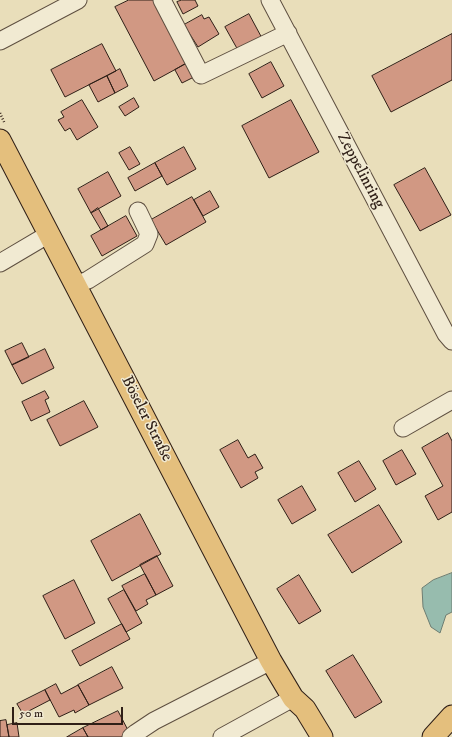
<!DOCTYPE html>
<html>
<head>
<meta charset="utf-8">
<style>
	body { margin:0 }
	#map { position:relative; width:452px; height:737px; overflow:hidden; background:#e9deba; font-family:"IM FELL DW Pica",serif }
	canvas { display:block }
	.scale { position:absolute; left:12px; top:707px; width:111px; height:18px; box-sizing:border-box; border:2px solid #2f1f17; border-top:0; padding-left:5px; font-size:12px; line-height:14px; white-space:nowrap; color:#2f1f17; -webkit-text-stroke:3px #f1ead2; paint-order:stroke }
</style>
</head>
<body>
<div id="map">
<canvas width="452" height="737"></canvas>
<div class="scale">50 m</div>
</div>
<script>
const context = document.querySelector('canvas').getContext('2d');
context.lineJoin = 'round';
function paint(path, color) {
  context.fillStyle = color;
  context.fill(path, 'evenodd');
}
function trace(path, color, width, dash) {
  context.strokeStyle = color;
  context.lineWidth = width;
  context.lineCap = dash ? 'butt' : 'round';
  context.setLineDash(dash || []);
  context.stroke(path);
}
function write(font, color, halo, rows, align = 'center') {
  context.font = font + ' "IM FELL DW Pica",serif';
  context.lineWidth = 3;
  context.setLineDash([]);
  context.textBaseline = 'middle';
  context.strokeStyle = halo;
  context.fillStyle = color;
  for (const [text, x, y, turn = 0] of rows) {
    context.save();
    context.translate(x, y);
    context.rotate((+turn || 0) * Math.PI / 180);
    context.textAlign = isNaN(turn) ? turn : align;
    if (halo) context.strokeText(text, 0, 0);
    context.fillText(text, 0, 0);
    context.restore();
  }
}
const water = new Path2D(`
	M452 573V612L446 615 440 633 431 627 423 607 422 588 433 580Z`);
paint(water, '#97bcae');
trace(water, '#6d7d72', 1);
const building = new Path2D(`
	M129 0H154L187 63 154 81 115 7Z
	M182 0H195L198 6 183 14 177 2Z
	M249 14 263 40 239 52 225 27Z
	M202 15 204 19 209 17 219 34 198 47 184 25Z
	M452 34V80L391 112 372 76Z
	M102 44 116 71 65 97 51 70Z
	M271 62 284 86 262 98 249 74Z
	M187 63 194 77 182 83 175 70Z
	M120 69 128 86 115 93 107 76Z
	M107 76 115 93 98 102 89 85Z
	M134 98 139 107 125 116 119 107Z
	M82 100 98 127 77 140 70 128 65 131 58 120 64 117 61 112Z
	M291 100 319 152 269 178 242 126Z
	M130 147 140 164 129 170 119 153Z
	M184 147 196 169 167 185 155 163Z
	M155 163 162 176 135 191 128 178Z
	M425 168 451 215 420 231 394 185Z
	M108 172 121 196 91 213 78 189Z
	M210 191 219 207 203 216 194 200Z
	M192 197 206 222 166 245 151 220Z
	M98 208 108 226 101 230 91 213Z
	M126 216 137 236 102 256 91 236Z
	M22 343 29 357 12 365 5 351Z
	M45 349 54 368 22 384 12 365Z
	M45 391 49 398 45 400 50 412 31 421 22 402Z
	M84 401 98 427 60 446 47 420Z
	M448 433 452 441V512L438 520 425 496 443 486 422 448Z
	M238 440 248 458 255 454 263 468 255 472 258 478 241 488 220 450Z
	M402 450 416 474 396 485 383 461Z
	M359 461 376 489 355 502 338 473Z
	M302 486 316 510 292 524 278 500Z
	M379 505 402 542 352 573 328 535Z
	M140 514 161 554 112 581 91 541Z
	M157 556 173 586 156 595 140 565Z
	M145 574 156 595 146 600 148 604 136 611 122 586Z
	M299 575 321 611 299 624 277 589Z
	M74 580 95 623 65 639 43 596Z
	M124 590 142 623 126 632 108 599Z
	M122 624 130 639 80 666 72 651Z
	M353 655 382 702 355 718 326 671Z
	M112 667 123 688 89 705 78 685Z
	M56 684 61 694 78 685 89 705 75 713 74 710 59 717 45 690Z
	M45 690 50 700 23 714 17 704Z
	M118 711 130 734 124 737H88L83 728Z
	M6 720 9 737H0V721Z
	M17 723 19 737H9L7 725Z
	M83 728 88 737H67Z`);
paint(building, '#d19883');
trace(building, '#2f1f17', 1);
const minor = new Path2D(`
	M162 0 201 75 288 33
	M270 0 446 334 452 341
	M0 41 78 0
	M0 263 49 234
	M76 285 88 280 145 244 149 234 138 211
	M403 428 452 400
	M131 737 136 733 154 721 271 661
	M222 737 293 698`);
const major = new Path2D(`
	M0 140 271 661 293 698 305 709 322 737
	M433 737 452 716`);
trace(minor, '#5e4f40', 19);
trace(major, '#2f1f17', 23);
trace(new Path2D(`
	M0 113 5 124`), '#2f1f17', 2.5, [1, 2]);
trace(minor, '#f1ead2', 17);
trace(major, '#e4bf7d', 21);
write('16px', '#2f1f17', '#f1ead2', [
	["Zeppelinring",360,171,62],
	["Böseler Straße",146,419,63]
]);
</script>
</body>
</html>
